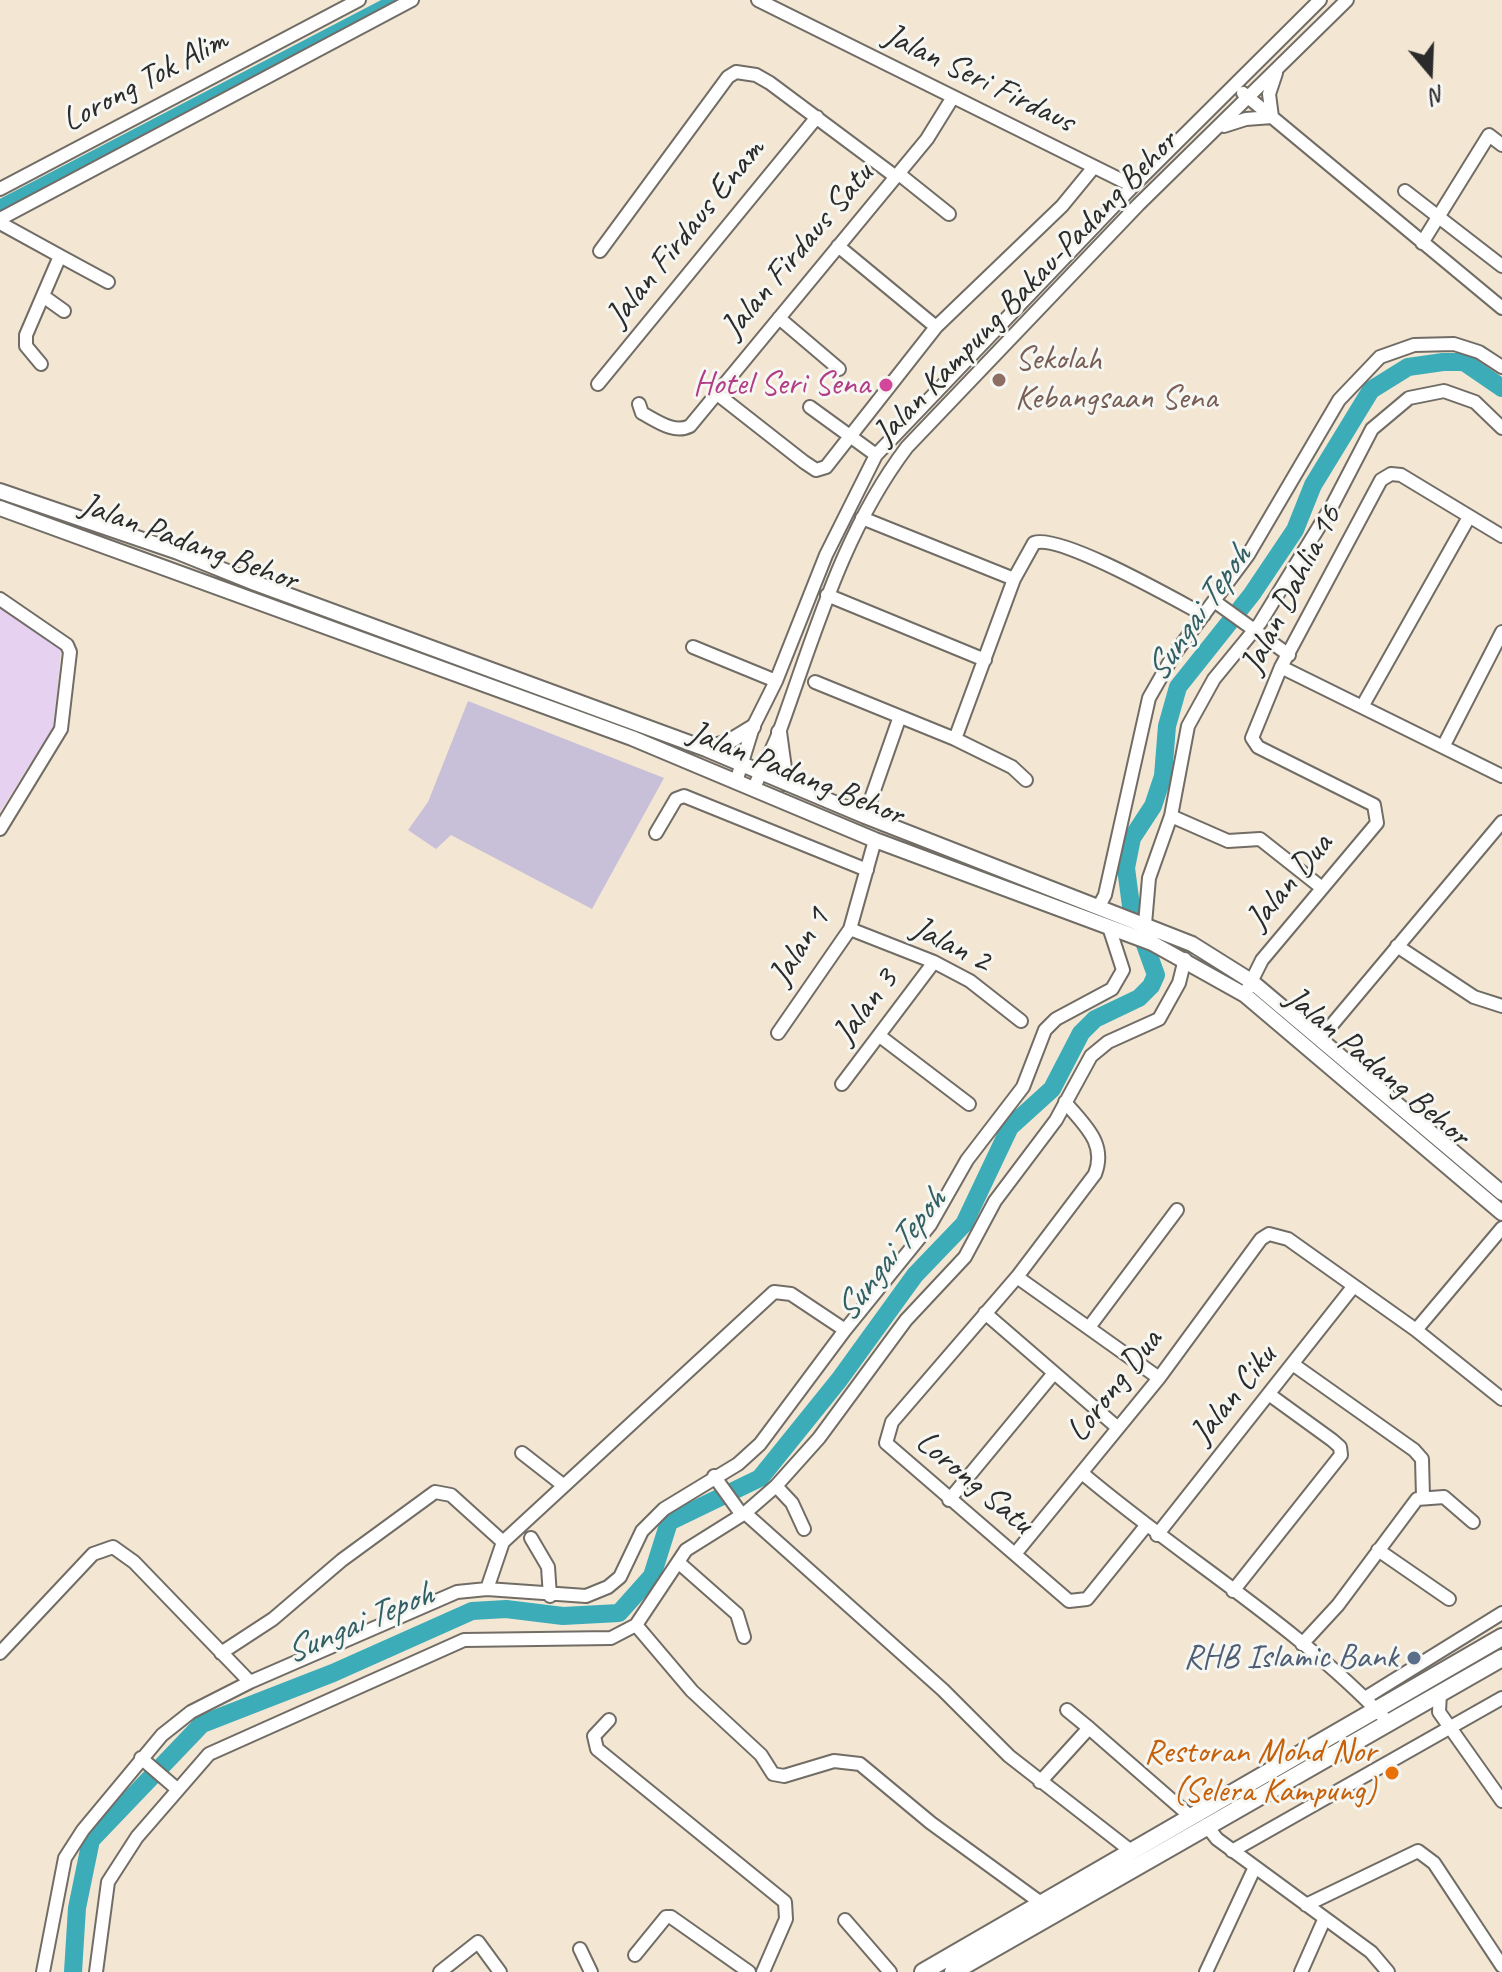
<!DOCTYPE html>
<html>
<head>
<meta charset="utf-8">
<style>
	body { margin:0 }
	#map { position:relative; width:1502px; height:1972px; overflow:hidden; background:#f3e7d3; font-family:Caveat,sans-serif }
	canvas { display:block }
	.north { position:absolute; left:1390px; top:32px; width:80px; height:80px; -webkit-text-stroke:6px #f6f6f2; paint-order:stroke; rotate:161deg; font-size:22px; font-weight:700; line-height:32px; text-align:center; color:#2b2b2b }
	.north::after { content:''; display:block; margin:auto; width:28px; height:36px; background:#2b2b2b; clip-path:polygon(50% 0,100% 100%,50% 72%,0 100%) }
</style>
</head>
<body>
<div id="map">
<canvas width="1502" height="1972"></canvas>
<div class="north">N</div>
</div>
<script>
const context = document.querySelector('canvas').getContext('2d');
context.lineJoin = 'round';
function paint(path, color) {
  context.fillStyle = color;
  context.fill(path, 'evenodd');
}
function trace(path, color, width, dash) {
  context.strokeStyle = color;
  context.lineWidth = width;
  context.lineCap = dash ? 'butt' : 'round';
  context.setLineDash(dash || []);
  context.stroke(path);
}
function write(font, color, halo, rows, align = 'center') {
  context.font = font + ' Caveat,sans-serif';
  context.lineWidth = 6;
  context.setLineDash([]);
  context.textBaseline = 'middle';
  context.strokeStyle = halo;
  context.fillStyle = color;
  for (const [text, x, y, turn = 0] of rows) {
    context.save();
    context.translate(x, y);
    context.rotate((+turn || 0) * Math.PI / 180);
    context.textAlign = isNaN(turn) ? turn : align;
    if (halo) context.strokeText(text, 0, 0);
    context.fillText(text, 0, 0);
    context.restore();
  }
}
paint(new Path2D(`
	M0 607 61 649 54 726 0 812Z`), '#e6d2f0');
paint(new Path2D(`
	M468 701 664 778 592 909 451 835 436 849 408 830 428 802Z`), '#c8bfd8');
trace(new Path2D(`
	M0 205 393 0`), '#3cacb9', 11);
trace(new Path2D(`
	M73 1972 77 1908 91 1840 202 1724 333 1673 472 1611 506 1609 563 1616 619 1613 652 1576 669 1522 760 1478 839 1380 915 1275 964 1224 1010 1127 1052 1089 1081 1033 1095 1019 1139 998 1151 986 1156 975 1131 906 1126 868 1132 838 1153 806 1163 776 1167 726 1178 687 1252 594 1295 530 1313 485 1371 390 1408 367 1443 362H1464L1502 388`), '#3cacb9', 18);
const minor = new Path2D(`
	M758 0 1133 186
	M1243 93 1502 308
	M1272 117 1269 94 1276 73
	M1224 126 1246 119 1272 117
	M899 174 949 214
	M0 189 359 0
	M1405 191 1502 266
	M0 219 412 0
	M0 223 60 256 26 335V346L41 364
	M1422 243 1489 135 1502 145
	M838 246 936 327
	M600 251 728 77 736 72 756 75 770 83 896 177
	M60 256 108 282
	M43 296 64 311
	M779 318 839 369
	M598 384 817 117
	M716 393 804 462 816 470 826 467 936 327 1062 206 1094 167
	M639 404 642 413C657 421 674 434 690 426L927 139 953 97
	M810 407 876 455
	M862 518 1014 579
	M827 595 985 660
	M0 599 67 645 70 652 61 729 0 829
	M1214 601 1289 655
	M693 647 776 681
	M1281 667 1502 776
	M815 682 955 739 1012 767 1026 780
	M1363 705 1469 517
	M955 739 1014 579 1034 543C1059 533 1176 600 1204 615
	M1444 745 1502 632
	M736 782 753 727 776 681 826 555 876 455 1133 186 1320 0
	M754 789C761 768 774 748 781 727 816 630 844 530 907 447L1138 205 1347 0
	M865 816 899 719
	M1171 816 1228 841 1260 839 1322 888
	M656 833 676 799 684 796 867 870
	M1099 906 1105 895 1149 698 1173 656 1248 555 1339 400 1380 357 1414 345 1454 344 1479 352 1502 367
	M1145 924 1149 878 1171 816 1188 726 1214 679 1260 623 1333 504 1372 429 1409 398 1444 391 1475 402 1502 428
	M850 929 934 962 970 981 1021 1021
	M1397 946 1474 997 1502 1006
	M1247 990 1262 960 1377 823 1374 805 1258 747 1252 738 1281 667 1381 480 1391 474 1401 475 1502 536
	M778 1033 850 929 875 840
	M881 1037 969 1104
	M1320 1039 1502 822
	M842 1084 934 962
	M1065 1102C1084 1125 1107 1143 1095 1174L1017 1277 892 1422 886 1443 1069 1601 1087 1599 1145 1527
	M1017 1277 1159 1378
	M985 1313 1118 1428
	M1090 1326 1177 1210
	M1416 1330 1502 1228
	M1294 1365 1414 1450 1422 1459 1423 1497
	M522 1453 563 1485
	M1082 1473C1182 1558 1298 1626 1388 1722
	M714 1476 742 1515
	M776 1486 792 1503 804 1529
	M949 1500 1054 1373
	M745 1513 943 1690 1009 1756 1131 1851
	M1157 1535 1353 1287
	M531 1538 548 1567 550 1596
	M503 1542 774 1292 791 1294 845 1330
	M1378 1550 1449 1599
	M1015 1554 1159 1378 1261 1239 1269 1234 1288 1239 1416 1330 1502 1399
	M678 1562 737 1614 744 1637
	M1233 1591 1341 1455 1340 1447 1332 1440 1270 1395
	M636 1625 692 1691 761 1755 773 1774 784 1776 834 1761 860 1764 931 1823 1041 1903
	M1302 1644 1338 1605 1417 1499 1444 1497 1473 1522
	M0 1653 93 1554 113 1547 134 1562 250 1682
	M221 1653 273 1619 342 1560 435 1492 451 1495 503 1542 487 1589
	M1440 1693 1439 1712 1502 1801
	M1365 1698 1502 1613
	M1067 1710 1089 1728
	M609 1720 594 1736 597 1749 785 1902 786 1919 763 1972
	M141 1758 177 1789
	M1040 1782 1089 1728 1190 1816
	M1206 1825 1217 1839 1371 1952 1388 1972
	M1232 1851 1502 1698
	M1306 1905 1418 1851 1434 1863 1502 1966
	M845 1920 890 1972
	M580 1949 591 1972
	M635 1955 666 1917H671L749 1972
	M43 1972 65 1858 83 1830 162 1735 191 1712 250 1682 457 1592 487 1589 586 1596 608 1587 620 1577 642 1531 664 1509 738 1464 760 1444 845 1330 930 1225 967 1160 1023 1087 1045 1030 1056 1019 1112 989 1123 970 1109 927
	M96 1972 108 1882 137 1837 209 1754 464 1640 611 1638 636 1625 686 1550 745 1513 776 1486 819 1438 906 1320 965 1257 995 1201 1056 1120 1091 1056 1108 1042 1159 1019 1179 983 1185 959
	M440 1972 478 1942 500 1972
	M1206 1972 1255 1867
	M1301 1972 1324 1920`);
const major = new Path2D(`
	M0 491 178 552 255 583 706 749 865 816 1192 944 1251 981 1502 1193
	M0 508 632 738 875 840 1152 943 1245 995 1502 1213
	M779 732 786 783
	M706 749 730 741 753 727`);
const highway = new Path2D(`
	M923 1972 1502 1637
	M953 1972 1502 1658`);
trace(minor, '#716d66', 16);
trace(major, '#716d66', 18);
trace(highway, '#716d66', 20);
trace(minor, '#fff', 12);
trace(major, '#fff', 14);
trace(highway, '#fff', 16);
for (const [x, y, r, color] of [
	[999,380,8,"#8d6e63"],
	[886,385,8,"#d1479c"],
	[1414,1658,8,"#5c6f8a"],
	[1392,1773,8,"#e8710a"]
]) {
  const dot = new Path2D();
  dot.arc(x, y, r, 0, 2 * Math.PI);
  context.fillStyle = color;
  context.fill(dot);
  trace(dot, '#f6f6f2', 3);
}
write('34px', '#2b2b2b', '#f6f6f2', [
	["Jalan Seri Firdaus",979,79,26],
	["Lorong Tok Alim",145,81,-28],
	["Jalan Firdaus Enam",686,233,-51],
	["Jalan Firdaus Satu",798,251,-50],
	["Jalan Kampung Bakau-Padang Behor",1026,288,-46],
	["Jalan Padang Behor",189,543,20],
	["Jalan Dahlia 16",1292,590,-63],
	["Jalan Padang Behor",796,774,22],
	["Jalan Dua",1290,882,-50],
	["Jalan 2",951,945,27],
	["Jalan 1",800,947,-58],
	["Jalan 3",866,1007,-53],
	["Jalan Padang Behor",1377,1067,40],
	["Lorong Dua",1115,1386,-52],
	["Jalan Ciku",1234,1395,-51],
	["Lorong Satu",974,1483,40]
]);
write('34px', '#785e54', '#f6f6f2', [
	["Sekolah",1015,360],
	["Kebangsaan Sena",1015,399]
], 'left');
write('34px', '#b23c85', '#f6f6f2', [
	["Hotel Seri Sena",870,385]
], 'right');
write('34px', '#4e5e75', '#f6f6f2', [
	["RHB Islamic Bank",1398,1658]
], 'right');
write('34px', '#c56008', '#f6f6f2', [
	["Restoran Mohd Nor",1376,1753],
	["(Selera Kampung)",1376,1792]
], 'right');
write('italic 36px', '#325f64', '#f6f6f2', [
	["Sungai Tepoh",1199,614,-55],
	["Sungai Tepoh",891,1256,-52],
	["Sungai Tepoh",359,1624,-23]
]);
</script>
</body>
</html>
